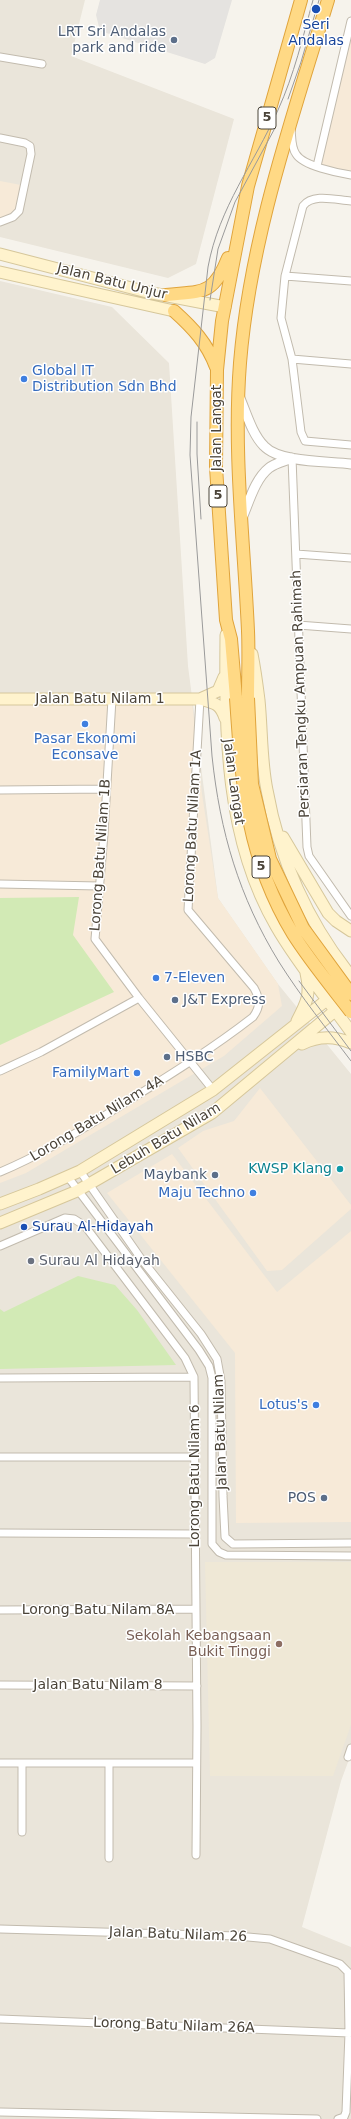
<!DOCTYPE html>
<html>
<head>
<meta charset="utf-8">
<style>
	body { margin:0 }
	canvas { display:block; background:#f6f3ec }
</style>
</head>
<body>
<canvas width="351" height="2119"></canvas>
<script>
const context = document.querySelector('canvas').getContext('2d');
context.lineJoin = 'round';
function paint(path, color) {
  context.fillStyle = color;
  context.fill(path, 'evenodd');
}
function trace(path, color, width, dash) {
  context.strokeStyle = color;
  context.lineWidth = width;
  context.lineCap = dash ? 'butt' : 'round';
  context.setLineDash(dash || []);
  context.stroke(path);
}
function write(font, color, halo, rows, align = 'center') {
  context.font = font + ' "DejaVu Sans",sans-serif';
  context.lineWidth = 3;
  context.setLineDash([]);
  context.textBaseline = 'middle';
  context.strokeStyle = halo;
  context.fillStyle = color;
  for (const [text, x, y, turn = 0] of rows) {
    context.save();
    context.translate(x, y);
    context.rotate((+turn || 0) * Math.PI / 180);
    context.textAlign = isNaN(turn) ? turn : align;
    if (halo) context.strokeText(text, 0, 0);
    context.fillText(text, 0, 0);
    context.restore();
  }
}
paint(new Path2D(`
	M0 0H85L71 56 234 119 196 264 168 278 0 237Z
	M0 281 112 307 169 363 188 666 218 898 278 984 351 1074V1754L341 1781 302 1927 351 1947V2119H0Z`), '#eae5da');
paint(new Path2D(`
	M351 36V172L320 165Z
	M0 181 21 185 16 209 11 215 0 219Z
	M0 702H192L202 794 218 898 278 984 282 1006 224 1056 26 1173 0 1183Z
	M260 1088 351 1205V1209L282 1270 267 1271 178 1148 203 1131 234 1121Z
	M172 1154 277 1292 351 1231V1522L236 1523 235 1353 107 1193Z`), '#f7ead8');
paint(new Path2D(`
	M205 1562H351V1725L333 1776H210Z`), '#efe8d6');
paint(new Path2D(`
	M79 897 73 935 114 992 0 1045V898Z
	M78 1276 115 1285 137 1310 176 1365 0 1369V1309L4 1312Z`), '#d2eab5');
paint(new Path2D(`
	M100 0H232L215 58 205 64 100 31 96 15Z`), '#e5e3e0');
const minor = new Path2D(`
	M0 57 42 64
	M291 129C292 137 291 147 296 154 303 166 338 173 351 175
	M0 138 25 143 30 146 31 154 19 211 13 217 0 222
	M317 166 351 21
	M351 201C336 200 313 193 303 206L285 276 281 318 292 359 301 432 305 441 351 445
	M285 276 351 281
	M292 359 351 364
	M292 458 307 847 309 856 351 916
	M296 554 351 558
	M298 625 351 629
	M112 699 104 834 95 939 139 998 213 1090
	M0 790 106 789
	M0 884 99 886
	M0 1071 41 1052 139 998
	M80 1171 142 1260 201 1334 217 1359 221 1381 223 1496 225 1537 233 1544 351 1543
	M0 1172C39 1156 76 1133 112 1111 160 1081 208 1052 253 1017 261 1006 260 999 254 988L188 910 200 699
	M68 1177 199 1350 209 1366 212 1378V1544L219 1552 226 1555 351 1556
	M0 1246 65 1218 74 1219 85 1226 185 1358 194 1377 197 1726 196 1855
	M0 1378 194 1377
	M0 1457H195
	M0 1533 195 1534
	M0 1610 196 1609
	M0 1685 197 1686
	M348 1757 351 1748
	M0 1763H196
	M22 1763V1832
	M109 1763V1858
	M0 1929 237 1936 270 1939 340 1964 348 1972 349 2033 346 2112 344 2117 338 2119
	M0 2019 349 2033
	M0 2112 317 2119`);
const tertiary = new Path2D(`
	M239 396C246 412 252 434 264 446 280 463 328 461 351 464
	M242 518C249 502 255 479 269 468 275 463 285 461 292 458`);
const secondary = new Path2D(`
	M0 254 147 292 225 307
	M0 272 174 311
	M226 635C225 733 225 838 276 926 297 963 326 997 351 1032
	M252 654C255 669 257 684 259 700 262 730 261 761 267 790 279 858 308 923 351 976
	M0 699H200C214 703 220 703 225 718
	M200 699 218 691 224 677
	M283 837 328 913 336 921 351 931
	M297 1021C307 1002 311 994 306 973
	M302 1044C318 1036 335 1036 351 1043
	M0 1204 39 1189 80 1171 213 1090 328 999 351 977
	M0 1223 77 1191 212 1113 342 1005`);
const trunk = new Path2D(`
	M166 295C202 291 213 296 228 258
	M174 311C193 328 207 343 216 367
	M236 698 231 639 226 620 216 467 217 370 222 321 248 186 301 0
	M248 698C248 676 249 653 248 631 244 542 233 452 240 363 250 239 292 119 328 0`);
trace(minor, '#c2bbae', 9);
trace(tertiary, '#c2bbae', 11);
trace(secondary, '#d6c79b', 13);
trace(trunk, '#e0a43c', 14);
trace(minor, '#fff', 7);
trace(tertiary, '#fff', 9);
trace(secondary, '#fff3cd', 11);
trace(trunk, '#ffd985', 12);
trace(new Path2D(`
	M313 0C303 37 294 75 278 110 254 164 219 207 208 267L191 417 190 455 212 756C220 832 239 897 279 962 301 997 327 1029 351 1061
	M288 99 301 62 319 0
	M210 300 218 249 235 202 275 128
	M197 422V454L201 519
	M299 981 351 1051`), '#9a9a9a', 1);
const trunkBridge = new Path2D(`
	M236 698C242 786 246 856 293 934 310 961 331 986 351 1012
	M248 698 252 784 270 859 303 928 351 994`);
trace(trunkBridge, '#e0a43c', 14, []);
trace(trunkBridge, '#ffd985', 12);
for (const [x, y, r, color] of [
	[316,9,5,"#1a4fb4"],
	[174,40,4,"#5c6f8a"],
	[24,379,4,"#3f7fe0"],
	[85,724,4,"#3f7fe0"],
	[156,978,4,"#3f7fe0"],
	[175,1000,4,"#5c6f8a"],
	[167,1057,4,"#5c6f8a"],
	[137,1073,4,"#3f7fe0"],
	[340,1169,4,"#0f9aa8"],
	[215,1175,4,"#5c6f8a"],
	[253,1193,4,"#3f7fe0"],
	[24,1227,4,"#1a4fb4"],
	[31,1261,4,"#6b7280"],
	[316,1405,4,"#3f7fe0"],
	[324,1498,4,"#5c6f8a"],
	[279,1644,4,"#8d6e63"]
]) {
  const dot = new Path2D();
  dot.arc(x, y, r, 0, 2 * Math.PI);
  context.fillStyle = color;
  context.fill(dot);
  trace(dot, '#fff', 1.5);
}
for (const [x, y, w] of [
	[267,118,18],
	[218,496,18],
	[261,867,18]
]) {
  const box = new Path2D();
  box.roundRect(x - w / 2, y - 11, w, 22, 3);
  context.fillStyle = '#fff';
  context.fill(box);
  trace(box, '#4b4439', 1);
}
write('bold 13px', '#4b4439', null, [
	["5",267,118],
	["5",218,496],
	["5",261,867]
]);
write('14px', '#164399', '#fff', [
	["Seri",316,25],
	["Andalas",316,41],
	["Surau Al-Hidayah",32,1227,"left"]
]);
write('14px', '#4e5e75', '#fff', [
	["LRT Sri Andalas",166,32],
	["park and ride",166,48],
	["J&T Express",183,1000,"left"],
	["HSBC",175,1057,"left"],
	["Maybank",207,1175],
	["POS",316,1498]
], 'right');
write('14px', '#4b4439', '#fff', [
	["Jalan Batu Unjur",112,282,14],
	["Jalan Langat",217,428,-90],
	["Persiaran Tengku Ampuan Rahimah",301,694,-92],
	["Jalan Batu Nilam 1",100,699],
	["Jalan Langat",233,782,82],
	["Lorong Batu Nilam 1A",193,826,-87],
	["Lorong Batu Nilam 1B",101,855,-86],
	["Lorong Batu Nilam 4A",97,1119,-31],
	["Lebuh Batu Nilam",166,1139,-31],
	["Jalan Batu Nilam",221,1432,-92],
	["Lorong Batu Nilam 6",195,1476,-90],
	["Lorong Batu Nilam 8A",98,1610],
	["Jalan Batu Nilam 8",98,1685],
	["Jalan Batu Nilam 26",178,1935,2],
	["Lorong Batu Nilam 26A",174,2026,2]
]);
write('14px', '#366cbe', '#fff', [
	["Global IT",32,371,"left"],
	["Distribution Sdn Bhd",32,387,"left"],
	["Pasar Ekonomi",85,739,"center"],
	["Econsave",85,755,"center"],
	["7-Eleven",164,978,"left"],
	["FamilyMart",129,1073],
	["Maju Techno",245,1193],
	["Lotus's",308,1405]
], 'right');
write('14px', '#0d838f', '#fff', [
	["KWSP Klang",332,1169]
], 'right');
write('14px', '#5b616d', '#fff', [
	["Surau Al Hidayah",39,1261]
], 'left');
write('14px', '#785e54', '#fff', [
	["Sekolah Kebangsaan",271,1636],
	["Bukit Tinggi",271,1652]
], 'right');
</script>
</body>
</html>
